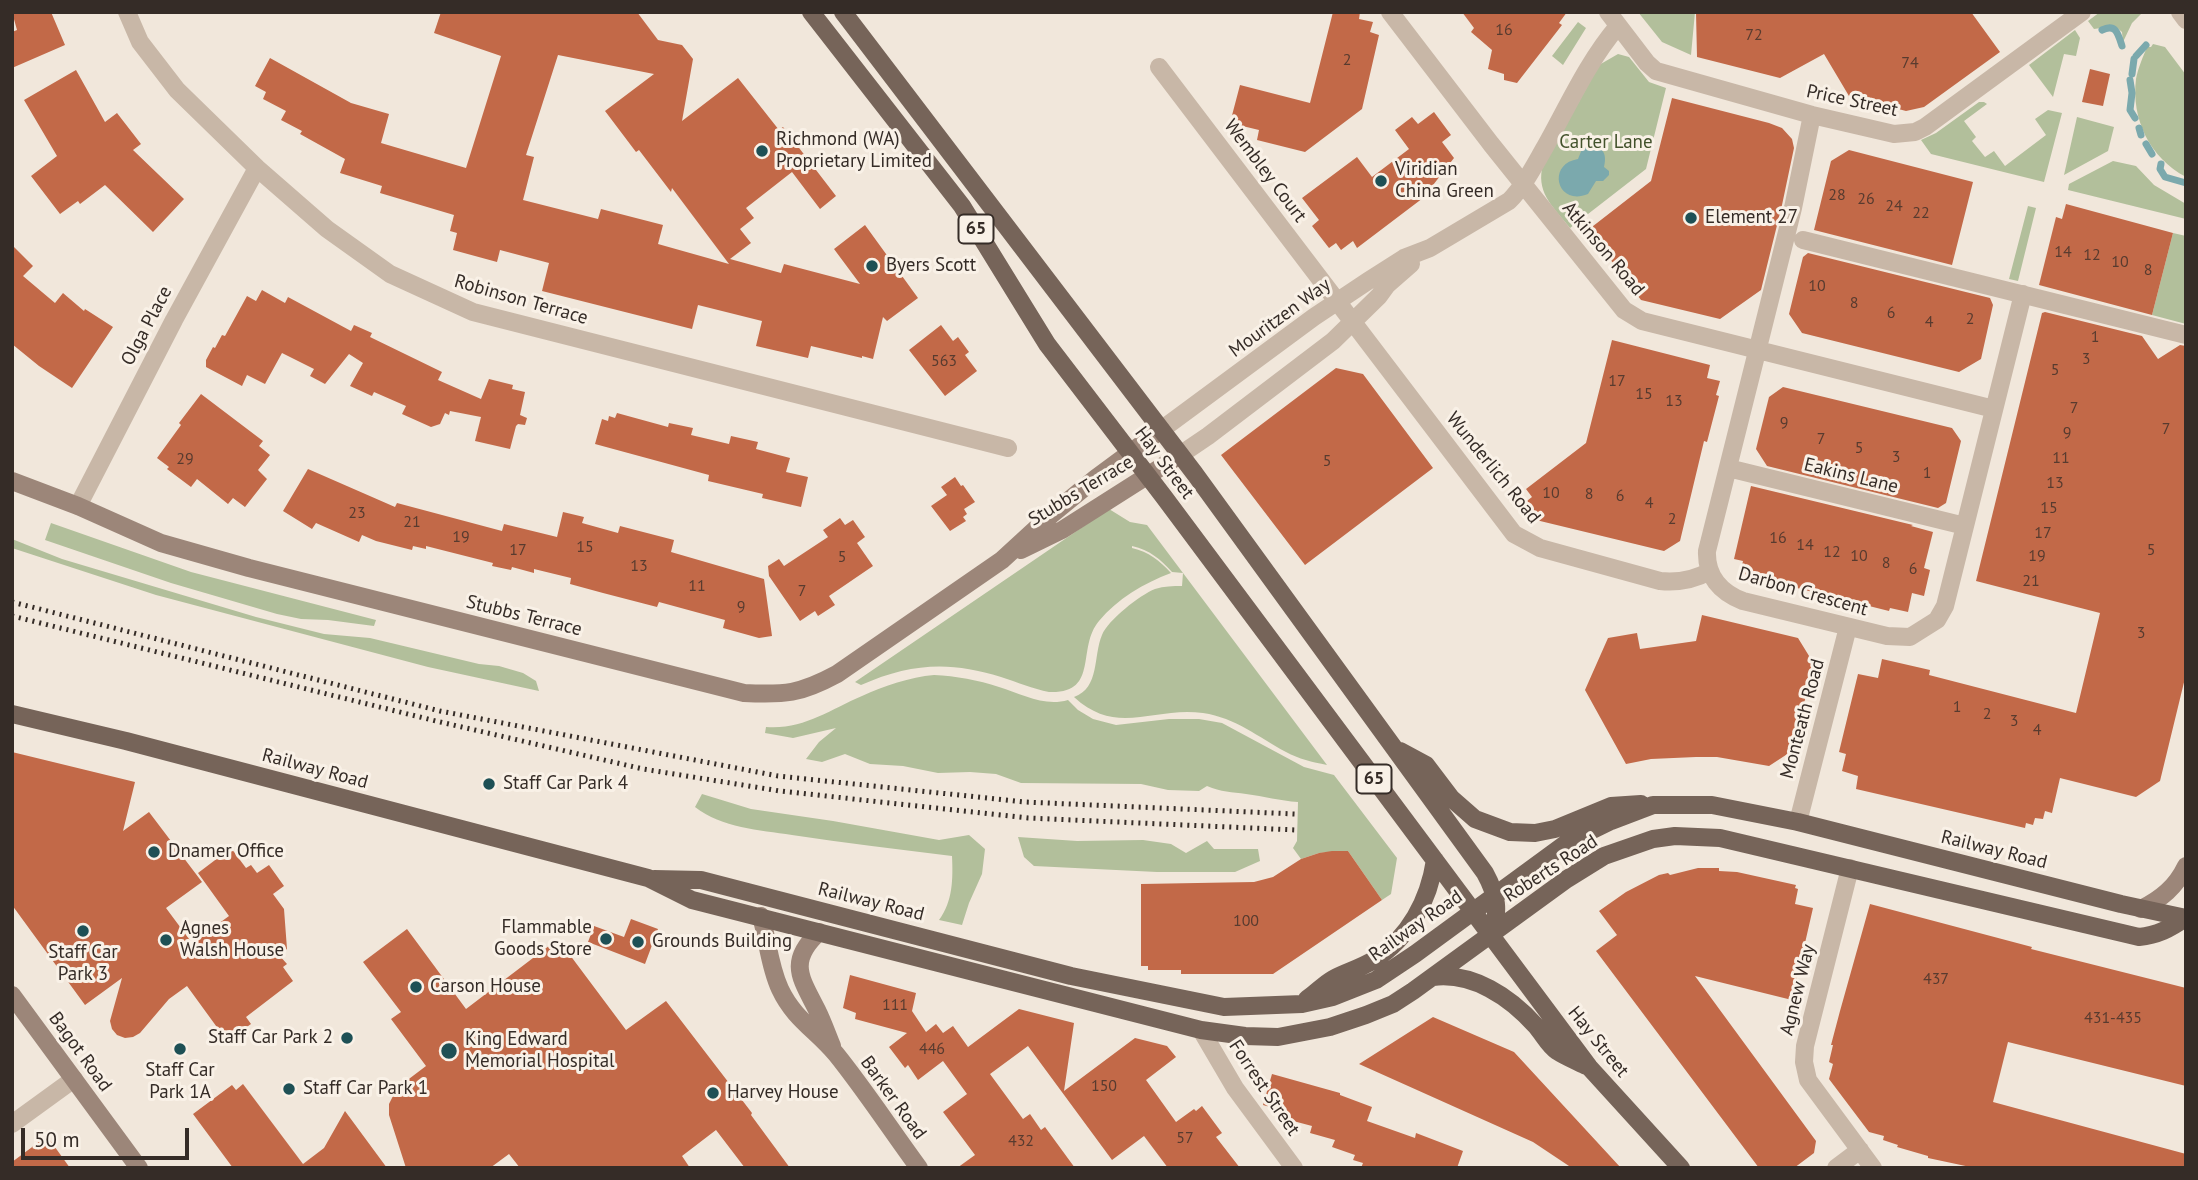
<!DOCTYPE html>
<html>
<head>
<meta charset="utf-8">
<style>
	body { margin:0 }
	#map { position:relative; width:2198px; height:1180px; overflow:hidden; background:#f1e7db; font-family:"PT Sans",sans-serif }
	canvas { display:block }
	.frame { position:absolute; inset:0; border:14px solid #352c27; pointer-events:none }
	.scale { position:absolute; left:21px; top:1128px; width:168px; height:32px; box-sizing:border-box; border:4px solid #352c27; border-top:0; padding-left:9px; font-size:21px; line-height:24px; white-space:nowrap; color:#352c27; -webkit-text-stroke:5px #f9f1e7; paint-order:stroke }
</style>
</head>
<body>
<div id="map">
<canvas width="2198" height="1180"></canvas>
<div class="frame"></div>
<div class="scale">50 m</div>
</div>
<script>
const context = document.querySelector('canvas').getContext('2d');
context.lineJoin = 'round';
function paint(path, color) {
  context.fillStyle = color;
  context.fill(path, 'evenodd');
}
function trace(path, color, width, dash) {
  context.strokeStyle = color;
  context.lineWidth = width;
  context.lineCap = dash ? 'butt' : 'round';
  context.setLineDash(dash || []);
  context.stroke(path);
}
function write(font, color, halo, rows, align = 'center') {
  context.font = font + ' "PT Sans",sans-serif';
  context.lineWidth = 6;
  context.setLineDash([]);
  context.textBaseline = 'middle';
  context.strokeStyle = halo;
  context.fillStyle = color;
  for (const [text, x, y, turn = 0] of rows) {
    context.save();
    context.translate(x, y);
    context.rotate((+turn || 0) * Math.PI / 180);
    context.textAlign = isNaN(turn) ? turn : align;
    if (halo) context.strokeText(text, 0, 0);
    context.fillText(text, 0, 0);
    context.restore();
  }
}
paint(new Path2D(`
	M1638 12H1695L1691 55 1662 42Z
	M2100 12H2143L2132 23 2123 42 2122 32 2115 26 2094 29 2088 21Z
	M1578 22 1586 28 1563 65 1552 56Z
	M2075 30 2080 38 2076 56 2064 54 2053 97 2029 65Z
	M2153 44 2165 47 2186 75V177C2150 158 2131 119 2136 79 2138 68 2143 57 2147 47H2151Z
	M1618 54 1629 57 1649 82 1666 88 1646 169 1570 228C1555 209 1537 194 1542 169L1599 65Z
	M1979 102H1984L1987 104 1964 121 1976 137 1972 141 1985 157 1994 151 2005 166 2046 135 2035 119 2048 110 2062 113 2044 182 1931 154 1921 140 1936 133Z
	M2077 117 2114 127 2108 151 2064 175Z
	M2113 161 2136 166 2154 185 2186 204V219L2068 190 2069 184Z
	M2028 206 2036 208 2018 281 2009 279Z
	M2173 233 2186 236V324L2152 315Z
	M1109 509 1130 522 1147 525 1327 765C1312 762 1299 759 1286 752 1258 737 1236 718 1203 713 1154 706 1117 737 1074 697 1100 688 1093 656 1102 635 1108 620 1140 595 1155 589 1164 586 1173 586 1182 586L1183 573 1172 572C1160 559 1150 550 1132 546V548C1149 552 1159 560 1171 573 1144 583 1117 599 1099 621 1076 648 1100 694 1049 692 1033 689 1017 682 1001 677 950 661 911 663 861 685L855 682Z
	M51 523 191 572 376 620 374 626 328 620 301 619 277 614 171 583 45 540Z
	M12 539 62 559 256 617 324 634 370 638 479 664 499 666 523 673 536 681 539 691 428 667 156 595 12 548Z
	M934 675C956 676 978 680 999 687 1022 694 1044 707 1068 700L1078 710 1093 719 1116 725 1169 719H1199L1222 723 1304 767 1334 775 1397 858 1391 894 1382 900 1348 851 1319 853 1301 859 1293 848 1297 841 1298 802C1280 801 1264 796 1246 794 1232 792 1221 792 1207 786L1199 791 1168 790 1141 784 1021 783 996 774 970 772 938 773 903 766 870 764 845 754 822 762 806 759 819 742 836 728 793 738 765 733 766 727C803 730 829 710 862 696 884 686 910 677 934 675Z
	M702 794 751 809 833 821 939 840 969 835 985 849 982 874 969 903 962 925 939 920C953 901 953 879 952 856 898 849 845 843 792 835 759 830 722 828 695 807Z
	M1018 837 1077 841 1143 840 1171 844 1186 853 1207 841 1214 849H1258L1260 861 1235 872H1157L1034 866 1024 857Z`), '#b2bf9b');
paint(new Path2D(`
	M1591 145C1604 147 1607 155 1604 167L1609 171V175L1603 181H1596L1588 194C1557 207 1546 164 1578 159L1582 149Z`), '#7ba9ad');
trace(new Path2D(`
	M2102 30C2116 23 2118 34 2122 46
	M2136 56 2146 45
	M2132 74 2134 59
	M2130 80 2132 93 2130 110 2135 118
	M2139 128 2141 135
	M2146 144 2152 154
	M2161 164 2160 169 2165 177 2186 183`), '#7ba9ad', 7);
paint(new Path2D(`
	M12 12H51L65 45 12 68V32L17 30Z
	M441 12H637L658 40 682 45 693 59 682 121 738 78 779 130 783 127 836 196 820 209 792 172 746 208 754 218 740 229 751 243 730 259 781 273 784 264 860 284 834 249 865 225 918 298 887 321 883 317 873 359 862 356V358L811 346 808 358 756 346 762 321 698 305 692 329 542 291 549 263 500 250 497 262 453 250 457 233 450 231 454 215 380 193 382 186 340 173 345 159 300 134 302 131 281 120 286 111 263 99 266 92 255 86 270 58 351 103 389 114 381 143 466 168 501 56 434 33ZM558 55 654 74 605 111 636 152 639 150 671 192 672 188 729 264 658 244 663 225 601 209 598 219 523 200 534 157 526 155Z
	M1333 12H1360L1359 19 1373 22 1370 32 1379 35 1362 109 1305 152 1257 140 1259 130 1230 123 1240 85 1310 103Z
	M1462 12H1567L1559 23 1562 25 1517 83 1504 80V74L1488 69 1492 50 1471 32 1474 28Z
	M1696 12H1971L2000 52 1924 107 1906 111 1849 96 1824 54 1780 78 1697 57Z
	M2090 69 2110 74 2103 106 2082 102Z
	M76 70 105 122 117 113 141 144 133 150 184 199 153 232 105 185 80 204 78 201 60 214 31 176 57 156 24 100Z
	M1672 98 1769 123 1782 128 1792 139 1794 148 1782 205 1761 290 1720 319 1641 300 1588 230 1651 181Z
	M1434 112 1451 135 1442 142 1454 158 1423 198 1357 248 1353 241 1341 250 1336 243 1329 248 1312 226 1319 220 1302 198 1357 157 1372 177 1409 149 1395 130 1412 117 1418 124Z
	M1849 150 1973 182 1952 265 1814 230 1831 161Z
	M2066 204 2173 233 2152 315 2039 285 2056 217 2062 219Z
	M12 245 33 266 23 276 55 303 63 293 84 311 85 309 113 327 72 388 39 366 12 344Z
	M1808 253 1990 298 1993 305 1981 359 1959 372 1802 333 1789 314 1803 257Z
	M262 290 285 303 288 297 351 331 354 325 372 333 370 337 442 372 438 380 481 399 489 379 513 385 512 389 525 392 520 415 527 418 525 425 518 424 516 426 510 449 475 441 481 417 450 411 449 415 445 413 440 424 431 427 402 414 406 406 374 392 372 396 350 386 363 363 349 354 325 384 310 376 314 369 282 353 265 384 247 375 242 386 206 367V360L213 347 215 348 222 335 225 336 247 296 256 301Z
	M2045 312 2142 336 2158 359 2180 345 2186 346V674L2160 781 2136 797 2060 778 2052 813 2045 811 2043 819 2035 818 2033 825 2026 823 2025 828 1856 789 1858 776 1842 771 1846 754 1839 752 1858 674 1878 678 1882 659 1930 670 1929 675 2076 713 2100 613 1976 581 2042 313Z
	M941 325 953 341 958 337 969 352 965 355 977 371 945 396 909 350Z
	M1612 340 1710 365 1707 378 1720 381 1716 395 1719 396 1707 442 1704 441 1680 541 1664 551 1536 520 1523 504 1532 497 1526 489 1586 443Z
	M1336 368 1363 374 1433 468 1305 565 1221 455Z
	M1783 387 1952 428 1961 441 1946 503 1938 508 1767 466 1756 449 1769 397Z
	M201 394 263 441 259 446 270 455 258 470 267 479 245 507 233 498 228 504 197 479 191 487 167 469 169 467 157 458 181 425 179 423Z
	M617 413 668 427 669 423 693 428 691 435 729 444 731 436 758 442 756 449 790 458 786 472 808 477 801 507 762 498 763 494 708 481 709 475 595 444 602 419 608 421 609 416 615 418Z
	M308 469 395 507 397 503 502 531 504 524 557 537 563 512 584 517 582 523 618 533 620 526 674 540 671 552 764 579 772 636 759 638 723 628 725 620 659 602 657 607 603 593 570 584 571 578 534 569V573L512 567 511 570 492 566 493 563 426 546V549L413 546 412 550 376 541 362 535 359 542 316 523 312 529 283 511Z
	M955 477 961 486 963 485 975 502 964 509 967 514 963 517 966 521 950 531 931 506 947 495 941 487Z
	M1751 486 1913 525 1911 526 1933 532 1924 568 1930 570 1924 596 1912 593 1908 612 1890 608 1889 611 1781 584V586L1754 579 1756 575 1740 574 1743 561 1734 559Z
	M840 518 845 525 853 520 865 537 857 543 873 566 829 596 835 605 818 616 815 611 800 621 769 576 768 566 779 559 784 566 828 537 823 530Z
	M1702 615 1798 638 1814 664 1792 751 1769 766 1717 757H1696L1651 759 1626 764 1585 690 1608 638 1637 633 1640 649 1696 641Z
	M12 752 135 782 123 831 149 812 202 882 166 908 192 943 229 916 198 873 231 848 246 868 251 865 257 873 269 865 284 886 273 894 284 909 287 949 279 955 287 964 283 967 293 981 246 1017 251 1024 227 1041 187 986 169 999 140 1033 133 1037 125 1038 117 1035 112 1029 110 1021 122 978 85 1005 12 905Z
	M1332 851H1348L1382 900 1273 974H1181V970H1148V966H1141V884L1254 882 1273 877 1301 859 1319 853Z
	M1698 868H1719V871L1737 872 1796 885 1795 888 1798 889 1795 904 1813 908 1792 1000 1695 976 1816 1141 1814 1153 1794 1168H1759L1596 951 1617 935 1599 911 1626 892 1659 875 1668 873 1670 875Z
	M1870 904 2032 947 2031 949 2186 988V1086L2008 1042 1993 1102 2186 1154V1168H1975L1928 1158V1156L1897 1147 1898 1145 1883 1140 1884 1136 1869 1132 1829 1079 1833 1064 1829 1062 1833 1045H1831L1840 1011Z
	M631 919 658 929 645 964 588 942 594 926 624 937Z
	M407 929 466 1009 558 939 626 1030 666 1001 752 1113 751 1115 790 1168H745L716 1130 682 1156 690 1168H520L509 1154 490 1168H406L389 1115V1104L397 1088 426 1066 391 1019 401 1012 363 962Z
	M850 975 916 993 912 1011 926 1032 936 1024 943 1033 953 1026 968 1047 1019 1009 1074 1023 1064 1091 1135 1038 1167 1046 1176 1057 1146 1080 1176 1122 1194 1109 1196 1111 1202 1106 1222 1133 1216 1137 1240 1168H1168L1144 1136 1112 1160 1028 1046 990 1074 1023 1119 1030 1114 1041 1130 1045 1127 1075 1168H957L975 1155 943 1112 967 1094 943 1061 918 1080 908 1065 905 1068 889 1047 907 1033 855 1019 856 1013 843 1008Z
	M1433 1017 1514 1052 1621 1168H1572L1533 1142 1359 1064Z
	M1272 1074 1340 1093V1095L1372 1107 1367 1121 1415 1138 1416 1133 1463 1151 1457 1168H1361L1363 1163 1353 1160 1355 1155 1332 1147 1335 1140 1310 1133 1312 1126 1282 1118 1277 1109 1263 1105Z
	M243 1084 303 1164 324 1148 345 1111 387 1168H233L193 1114 232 1085 236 1090Z
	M47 1136 70 1168H12V1162Z`), '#c26948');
trace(new Path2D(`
	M127 12 140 42 177 90 257 168 327 229 390 274 473 312 1008 448
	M1390 12 1491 144 1624 310 1642 321 1994 409
	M1608 12 1647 63 1656 71 1812 115 1894 134 1915 132 1925 127 2082 12
	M2180 12 2186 20
	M1159 67 1514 534 1540 548 1660 581C1679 583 1694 580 1710 571
	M1812 115 1793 208 1707 551C1706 576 1720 592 1743 601L1887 636 1910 637 1937 620 1945 606 2023 294
	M1803 240 2186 335
	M1161 430 1314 317 1368 281 1404 258 1430 248 1509 201C1524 186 1534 166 1545 147 1568 106 1588 61 1618 26
	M1180 455 1208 436 1333 341 1379 296 1387 285 1411 264
	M1728 468 1965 526
	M78 506 174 320 257 168
	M1798 822 1848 627
	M1850 868 1805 1046 1804 1062 1808 1080 1873 1168
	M1201 1030 1235 1088 1294 1168
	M12 1124 74 1079
	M1836 1168 1860 1150`), '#c8b7a7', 18);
trace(new Path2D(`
	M12 481 78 506 161 543 249 568 744 693C785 695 800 694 837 674L1002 560 1051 515 1096 478 1161 430
	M1021 550 1062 530 1180 455
	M2141 909C2161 899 2176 887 2186 866
	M761 916C768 941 769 965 780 989 794 1019 816 1030 836 1054 865 1090 891 1130 919 1168
	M819 932C787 962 801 978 817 1010 823 1022 827 1034 832 1046
	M12 995 139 1168`), '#9c8679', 18);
trace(new Path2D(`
	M811 12 962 206 1047 344 1164 497 1589 1067 1681 1168
	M843 12 1195 474 1485 873C1497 895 1500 911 1491 935
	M12 714 126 741 648 878 692 900 1201 1030 1245 1036 1278 1037 1330 1027 1366 1015 1393 1004 1413 991 1567 879 1604 856 1653 839 1675 836 1720 838 2139 937C2157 935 2170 929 2185 918
	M1400 751 1426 765 1451 798 1475 819 1510 832 1535 833 1555 829 1611 806 1641 804
	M654 879 701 880 1071 976 1224 1007 1302 1004 1333 997 1376 980 1415 954 1568 842 1611 821 1653 805H1712L1798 822 2121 904 2186 918
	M1433 977C1473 972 1510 997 1536 1026 1543 1034 1549 1046 1557 1051 1566 1057 1577 1061 1586 1066
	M1307 999C1316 993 1324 984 1333 979 1346 972 1361 968 1374 960 1409 938 1429 900 1435 860`), '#766459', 18);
trace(new Path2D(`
	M12 602 440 711 778 776 1025 802 1295 814
	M12 616 436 721 643 769 780 791 1028 818 1296 830`), '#352c27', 5, [2, 5]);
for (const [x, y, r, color] of [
	[762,151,7,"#1e5055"],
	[1381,181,7,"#1e5055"],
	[1691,218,7,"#1e5055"],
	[872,266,7,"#1e5055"],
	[489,784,7,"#1e5055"],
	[154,852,7,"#1e5055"],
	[83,931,7,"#1e5055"],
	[606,939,7,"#1e5055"],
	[166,940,7,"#1e5055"],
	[638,942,7,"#1e5055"],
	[416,987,7,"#1e5055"],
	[347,1038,7,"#1e5055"],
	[180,1049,7,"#1e5055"],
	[449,1051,9,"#1e5055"],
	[289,1089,7,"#1e5055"],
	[713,1093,7,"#1e5055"]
]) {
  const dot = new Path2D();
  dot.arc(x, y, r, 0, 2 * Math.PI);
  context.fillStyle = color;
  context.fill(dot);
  trace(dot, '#f9f1e7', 2.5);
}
write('16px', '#583b2f', null, [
	["16",1504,30],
	["72",1754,35],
	["2",1347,60],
	["74",1910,63],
	["28",1837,195],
	["26",1866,199],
	["24",1894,206],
	["22",1921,213],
	["14",2063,252],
	["12",2092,255],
	["10",2120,262],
	["8",2148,270],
	["10",1817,286],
	["8",1854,303],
	["6",1891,313],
	["2",1970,319],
	["4",1929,322],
	["1",2095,337],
	["3",2086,359],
	["563",944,361],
	["5",2055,370],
	["17",1617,381],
	["15",1644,394],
	["13",1674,401],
	["7",2074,408],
	["9",1784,423],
	["7",2166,429],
	["9",2067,433],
	["7",1821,439],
	["5",1859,448],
	["3",1896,457],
	["11",2061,458],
	["29",185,459],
	["5",1327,461],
	["1",1927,473],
	["13",2055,483],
	["10",1551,493],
	["8",1589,494],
	["6",1620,496],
	["4",1649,503],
	["15",2049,508],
	["23",357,513],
	["2",1672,519],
	["21",412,522],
	["17",2043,533],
	["19",461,537],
	["16",1778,538],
	["14",1805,545],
	["15",585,547],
	["17",518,550],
	["5",2151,550],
	["12",1832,552],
	["10",1859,556],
	["19",2037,556],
	["5",842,557],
	["8",1886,563],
	["13",639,566],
	["6",1913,569],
	["21",2031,581],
	["11",697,586],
	["7",802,591],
	["9",741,607],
	["3",2141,633],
	["1",1957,707],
	["2",1987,714],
	["3",2014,721],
	["4",2037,730],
	["100",1246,921],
	["437",1936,979],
	["111",895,1005],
	["431-435",2113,1018],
	["446",932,1049],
	["150",1104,1086],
	["57",1185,1138],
	["432",1021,1141]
]);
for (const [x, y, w] of [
	[976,229,35],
	[1374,779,35]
]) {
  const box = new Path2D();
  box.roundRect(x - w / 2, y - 14.5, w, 29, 5);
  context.fillStyle = '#f9f1e7';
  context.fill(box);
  trace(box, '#352c27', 2);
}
write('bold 18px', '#352c27', null, [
	["65",976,229],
	["65",1374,779]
]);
write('19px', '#352c27', '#f9f1e7', [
	["Price Street",1852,101,12],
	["Wembley Court",1265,171,53],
	["Atkinson Road",1603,249,50],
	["Robinson Terrace",521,300,16],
	["Mouritzen Way",1280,318,-36],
	["Olga Place",147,326,-62],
	["Hay Street",1164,463,53],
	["Wunderlich Road",1493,468,51],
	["Eakins Lane",1851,476,14],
	["Stubbs Terrace",1081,491,-31],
	["Darbon Crescent",1803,592,16],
	["Stubbs Terrace",524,616,14],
	["Monteath Road",1803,719,-75],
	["Railway Road",315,769,15],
	["Railway Road",1994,850,14],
	["Roberts Road",1551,869,-33],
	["Railway Road",871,902,14],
	["Railway Road",1416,926,-35],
	["Agnew Way",1798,990,-76],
	["Hay Street",1598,1042,51],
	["Bagot Road",80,1052,54],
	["Forrest Street",1264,1088,56],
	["Barker Road",893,1098,54]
]);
write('19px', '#352c27', '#f9f1e7', [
	["Richmond (WA)",776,140],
	["Proprietary Limited",776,162],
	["Viridian",1395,170],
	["China Green",1395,192],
	["Element 27",1705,218],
	["Byers Scott",886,266],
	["Staff Car Park 4",503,784],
	["Dnamer Office",168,852],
	["Flammable",592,928,"right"],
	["Goods Store",592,950,"right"],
	["Agnes",180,929],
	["Walsh House",180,951],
	["Grounds Building",652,942],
	["Staff Car",83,953,"center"],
	["Park 3",83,975,"center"],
	["Carson House",430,987],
	["Staff Car Park 2",333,1038,"right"],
	["King Edward",465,1040],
	["Memorial Hospital",465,1062],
	["Staff Car",180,1071,"center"],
	["Park 1A",180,1093,"center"],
	["Staff Car Park 1",303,1089],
	["Harvey House",727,1093]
], 'left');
write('19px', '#43522c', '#f9f1e7', [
	["Carter Lane",1606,143]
]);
</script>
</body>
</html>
